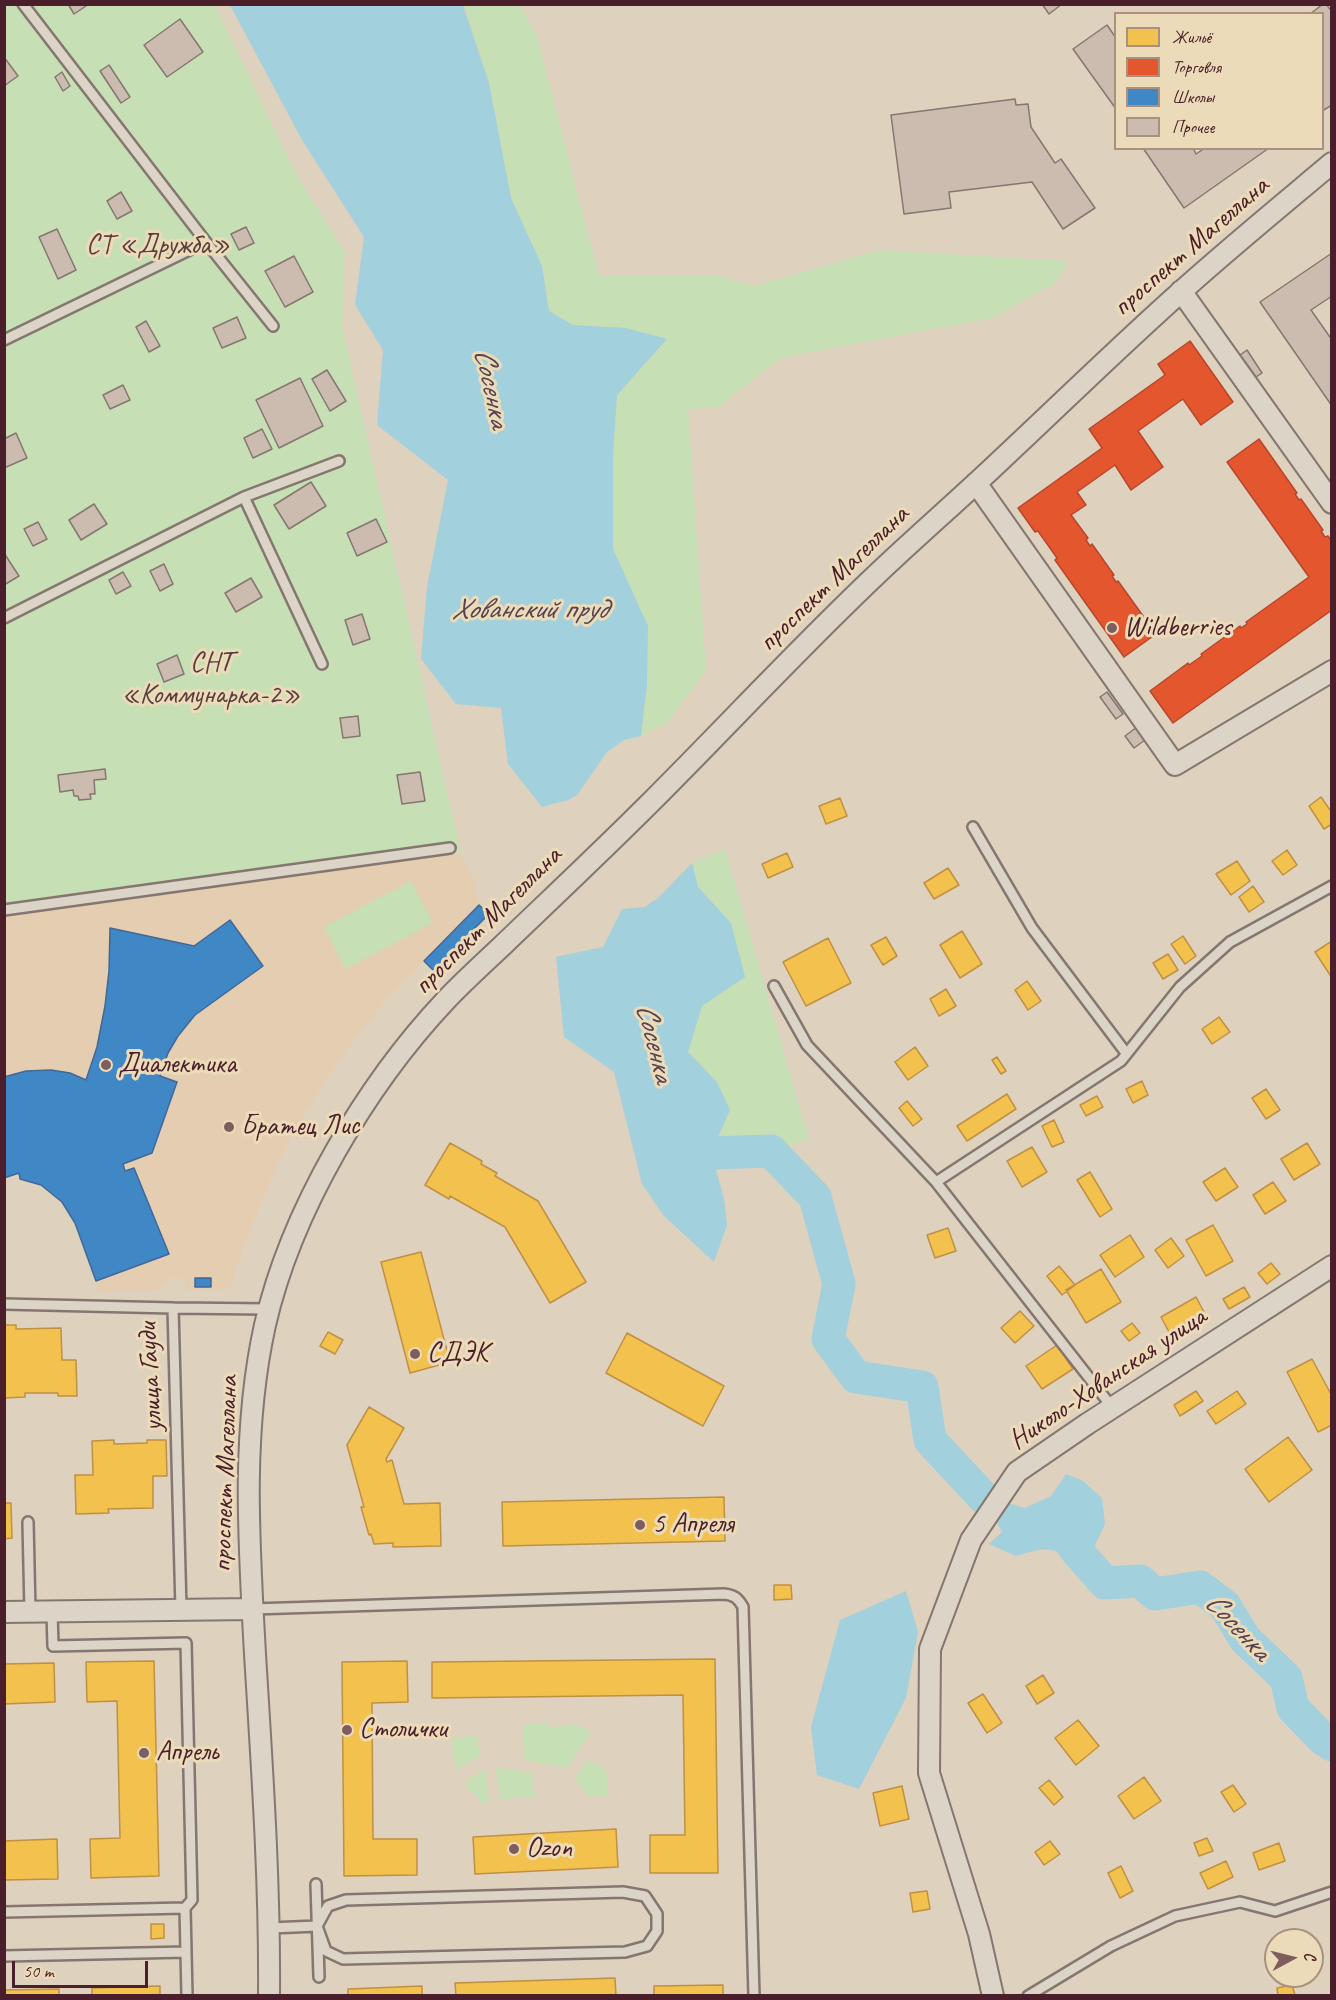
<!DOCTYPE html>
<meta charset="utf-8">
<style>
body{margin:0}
#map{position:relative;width:1336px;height:2000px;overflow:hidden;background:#ded1be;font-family:Caveat,sans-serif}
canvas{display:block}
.frame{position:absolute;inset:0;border:6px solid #4a1f2b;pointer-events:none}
.legend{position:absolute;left:1114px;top:12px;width:210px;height:138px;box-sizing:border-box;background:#ecdbb8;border:2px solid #ab9080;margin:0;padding:8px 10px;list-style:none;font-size:18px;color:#4a1f2b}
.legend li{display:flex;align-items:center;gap:12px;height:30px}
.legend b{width:30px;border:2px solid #ab9080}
.north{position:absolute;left:1264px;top:1928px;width:60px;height:60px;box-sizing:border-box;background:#ecdbb8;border:2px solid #ab9080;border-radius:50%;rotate:83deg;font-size:16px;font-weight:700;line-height:24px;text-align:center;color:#4a1f2b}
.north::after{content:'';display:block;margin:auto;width:21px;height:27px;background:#7e5d5e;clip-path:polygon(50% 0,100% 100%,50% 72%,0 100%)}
.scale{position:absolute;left:12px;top:1961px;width:136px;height:27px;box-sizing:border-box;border:3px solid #4a1f2b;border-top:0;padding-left:8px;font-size:18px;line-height:21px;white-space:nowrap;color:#4a1f2b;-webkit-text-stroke:4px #ecdbb8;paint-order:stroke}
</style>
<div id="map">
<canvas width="1336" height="2000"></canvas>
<div class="frame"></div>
<ul class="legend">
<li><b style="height:16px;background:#f2c14e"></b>Жильё</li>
<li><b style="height:16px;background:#e4572e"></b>Торговля</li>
<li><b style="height:16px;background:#3f88c5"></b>Школы</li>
<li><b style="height:16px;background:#ccbbaf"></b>Прочее</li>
</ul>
<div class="north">С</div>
<div class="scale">50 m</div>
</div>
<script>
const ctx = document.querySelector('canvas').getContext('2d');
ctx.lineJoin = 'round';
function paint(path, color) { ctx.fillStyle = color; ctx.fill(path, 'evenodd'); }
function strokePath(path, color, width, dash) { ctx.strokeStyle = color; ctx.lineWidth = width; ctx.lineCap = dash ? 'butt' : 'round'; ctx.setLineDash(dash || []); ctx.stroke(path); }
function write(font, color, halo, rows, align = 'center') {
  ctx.font = font + ' Caveat,sans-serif'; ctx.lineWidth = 6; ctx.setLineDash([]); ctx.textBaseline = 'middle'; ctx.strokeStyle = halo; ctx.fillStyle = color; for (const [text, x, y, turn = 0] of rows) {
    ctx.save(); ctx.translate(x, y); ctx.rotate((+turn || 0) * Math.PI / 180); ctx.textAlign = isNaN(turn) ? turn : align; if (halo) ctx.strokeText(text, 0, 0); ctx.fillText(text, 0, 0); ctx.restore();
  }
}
paint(new Path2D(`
 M461,853l15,34 3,18 -94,96 -37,47 -22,32 -37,61 -18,37 -30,76 -11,35 -45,1v-10l-14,-4 -11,14 -61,1 -24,-68 -13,-21 -21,-17 -21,-6 -2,-6 -13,5v-262z`), '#e5cdb2');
paint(new Path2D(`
 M4,5h211l81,169 49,78 -3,74 119,527 -456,63z
 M464,5h55l18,31 62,240 119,-1 36,11 126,-36 185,11 1,5 -12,18 -62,34 -212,40 -61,49 -31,2 18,261 -38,52 -27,14 6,-51 1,-58 -35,-78v-95l4,-59 49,-55 -40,-12 -53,-3 -24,-14 -7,-45 -31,-68 -22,-115z
 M725,849l84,290 -38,12 -60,2 19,-43 -42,-57 14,-47 43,-30 -28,-69 -19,-20 -6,-24z
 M411,881l22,42 -88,46 -21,-42z
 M547,1722l1,7 2,-2 23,-3 18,7 -24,37 -42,-8 -2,-35z
 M476,1735l4,21 -24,13 -5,-30z
 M587,1760l19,9 2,26 -19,2 -14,-17z
 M499,1768l33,5 3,24 -35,2 -4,-30z
 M485,1770l4,32 -9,1c-1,-8 -4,-11 -12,-12l-2,-10z`), '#c7dfb4');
paint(new Path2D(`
 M230,5h233l26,78 22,115 31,68 7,45 24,14 53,3 41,11 -50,56 -4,59v95l35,77 -1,59 -6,51 -17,4 -17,12 -30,43 -9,5 -26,7 -34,-43 -7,-56 -45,-4 -35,-45 6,-72 21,-107 -71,-55 6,-75 -28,-45 9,-68 -62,-97z
 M692,863l6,24 33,36 14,54 -43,29 -14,46 29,30 13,28 -19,43 13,45 3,27 -13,37 -50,-46 -22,-32 -28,-112 -50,-35 -8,-80 47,-10 19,-38 23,-2 13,-9z
 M1066,1474l17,7 19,17 3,26 -13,28 -11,15c-27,-22 -34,-20 -65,-11l-27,-12 13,-12 -9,-17 11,-13 21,6 26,-12z
 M906,1591l12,41 -12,66 -47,91 -42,-14 -6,-48 29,-107z`), '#a2d0dc');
const homes = new Path2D(`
 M1321,797l11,16v11l-8,5 -15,-23z
 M840,798l7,18 -21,8 -7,-18z
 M1287,850l10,15 -14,10 -11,-14z
 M787,853l6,14 -25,11 -6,-14z
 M1237,861l13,20 -19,14 -15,-21z
 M948,868l11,17 -25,14 -10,-16z
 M1253,886l11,16 -15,10 -10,-15z
 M962,931l20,33 -22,14 -20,-33z
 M1183,936l13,20 -11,8 -14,-20z
 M886,937l11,19 -14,9 -12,-20z
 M828,938l23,45 -45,23 -23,-44z
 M1332,941v37l-17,-26z
 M1168,954l10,16 -15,9 -10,-16z
 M1027,981l14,20 -13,9 -13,-20z
 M946,989l10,17 -17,10 -9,-17z
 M1219,1017l11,15 -18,12 -10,-15z
 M915,1047l13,19 -20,14 -13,-18z
 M997,1057l9,14 -5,3 -9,-14z
 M1142,1081l6,14 -15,8 -7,-14z
 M1266,1089l14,21 -14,9 -14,-21z
 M1007,1094l9,15 -49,32 -10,-15z
 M1097,1096l6,11 -17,9 -6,-11z
 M907,1101l15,18 -9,7 -14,-18z
 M1054,1120l10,22 -12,5 -10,-21z
 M450,1143l32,18 -1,3 16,9 -2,3 43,25 48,81 -36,21 -45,-76 -55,-31 -1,3 -24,-14z
 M1307,1143l13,21 -26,16 -13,-21z
 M1032,1147l15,25 -25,15 -15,-26z
 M1225,1168l13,19 -22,14 -13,-19z
 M1090,1172l22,37 -12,8 -23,-37z
 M1273,1182l13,19 -21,13 -12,-19z
 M1213,1225l20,36 -27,15 -20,-36z
 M948,1228l8,23 -21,7 -8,-23z
 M1130,1235l14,22 -29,20 -15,-22z
 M1171,1238l13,18 -16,12 -13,-18z
 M421,1252l29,110 -40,11 -29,-111z
 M1271,1263l9,11 -13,10 -9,-11z
 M1059,1266l16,19 -13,10 -15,-19z
 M1101,1269l20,33 -35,21 -20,-33z
 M1244,1287l6,10 -21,12 -6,-10z
 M1196,1297l8,15 -35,20 -8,-15z
 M1020,1311l14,15 -19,17 -14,-15z
 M1132,1323l8,10 -11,8 -8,-10z
 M4,1325h12v4l45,-1 1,32h14l1,36h-19v-3h-33v4l-21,1z
 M328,1332l15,8 -8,14 -15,-8z
 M627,1333l97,53 -21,40 -97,-53z
 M1057,1345l16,24 -31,20 -16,-23z
 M1312,1359l20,37v29l-14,7 -31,-60z
 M1196,1391l7,10 -23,15 -6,-11z
 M1237,1391l9,13 -30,20 -9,-13z
 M369,1407l35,21 -18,31 1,3 5,-2 12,44 36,-1 1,43 -48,1v-4l-19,1 -3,-10 -2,1 -8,-28h3l-17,-62z
 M1288,1437l24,33 -43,32 -24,-33z
 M114,1440v4l33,-1v-3h19l1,36h-14v32l-45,1 1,4 -33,1 -1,-39h18l-1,-34z
 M724,1497l1,44 -222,5 -1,-44z
 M4,1503h7l1,35 -8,1z
 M774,1585h17l1,14 -18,1z
 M715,1659l3,214h-68v-38h35l-2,-140 -251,3v-36z
 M154,1661l5,215 -68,2 -1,-39 30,-1 -3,-137 -30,1 -1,-40z
 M407,1661l1,41 -36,1 1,136h44v36l-73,1 -2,-214z
 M54,1663l1,39 -51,2v-40z
 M1043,1675l11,18 -17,11 -11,-18z
 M983,1694l19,29 -15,10 -19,-30z
 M1078,1720l21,26 -23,19 -21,-27z
 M1144,1777l17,24 -27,18 -16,-23z
 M1049,1780l14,17 -9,8 -15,-17z
 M1233,1785l13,19 -12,8 -13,-20z
 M902,1786l7,33 -29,7 -7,-33z
 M616,1829l2,38 -143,7 -2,-37z
 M1207,1838l6,13 -14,5 -5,-13z
 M57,1839l1,40 -54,1v-39z
 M1050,1841l10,13 -16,11 -9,-13z
 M1279,1843l6,18 -26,9 -6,-17z
 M1226,1861l7,16 -25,12 -8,-16z
 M1121,1866l12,25 -13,7 -12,-25z
 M927,1891l3,18 -17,3 -3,-19z
 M151,1924h13v14l-13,1z
 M615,1978l1,18h-160l-1,-13z
 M723,1985v11h-69v-10z
 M1292,1985l3,10 -17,1 -1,-8z
 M160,1986v10h-68v-8z
 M422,1986v10h-74v-7z
 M59,1989v7h-55v-6z`);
paint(homes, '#f2c14e');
strokePath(homes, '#c09044', 1.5);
const shops = new Path2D(`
 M1190,341l43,61 -32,23 -18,-26 -45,32 25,36 -32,23 -16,-25 -38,27 9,13 -15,10 17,23 -2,2 4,6 2,-2 22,31 -2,1 4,6 2,-1 38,53 -32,23 -69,-97 2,-2 -19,-27 -3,1 -17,-24 84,-60 -13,-19 76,-54 -7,-11z
 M1259,439l38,54 -2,1 4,6 2,-1 22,31 -2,1 4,6 3,-1 4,6v68l-159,113 -23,-32 38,-28 1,2 13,-9 -1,-2 39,-28 1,2 6,-4 -1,-2 63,-45 -82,-115z`);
paint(shops, '#e4572e');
strokePath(shops, '#b6462d', 1.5);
const schools = new Path2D(`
 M479,905l10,9 -56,56 -9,-9z
 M230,920l33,46 -68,49 -17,21 -10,17 -8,23 17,6 -25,71 -29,11 2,7 9,-3 35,86 -73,27 -21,-58 -13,-21 -21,-17 -21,-6 -1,-6 -15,5v-101l22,-6 25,-1 19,3 16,7 11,-33 8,-41 4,-35 1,-43 84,18z
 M195,1278h16v9h-16z`);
paint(schools, '#3f88c5');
strokePath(schools, '#426897', 1.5);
strokePath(new Path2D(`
 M684,1118l27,35 60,-2 44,46 24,87 -11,55 28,38 66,10 8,53 53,57
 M1058,1527h2l15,22 30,34 35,-2 15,13 45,-7 25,19 20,33 41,39 7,30 29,30 10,7`), '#a2d0dc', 33);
const building = new Path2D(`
 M68,4h21l-15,10z
 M1042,4h20l-13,10z
 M1323,4h3l6,8v93l-10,6v-97h-12z
 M180,19l23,33 -36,25 -23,-32z
 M1107,25l9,13v71l-43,-60z
 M4,57l14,19 -14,10z
 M109,65l21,32 -9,6 -21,-32z
 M62,72l8,14 -7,5 -8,-14z
 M1015,99l1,6 12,-1 3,23 24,36 6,-4 34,49 -32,21 -31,-47 -83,10 2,16 -47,6 -13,-99z
 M1143,148h50l3,6 9,-6h64l-85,60z
 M121,192l11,19 -15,8 -10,-18z
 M246,227l8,16 -15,7 -8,-16z
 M57,229l19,41 -18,9 -19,-42z
 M1332,253v43l-21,14 21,30v66l-72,-104z
 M294,256l19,36 -28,15 -20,-36z
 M237,317l9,21 -24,10 -9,-20z
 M146,321l14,25 -11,6 -13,-25z
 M1247,350l15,23 -6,4 -16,-22z
 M327,370l19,31 -16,10 -18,-32z
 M300,378l23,48 -44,22 -23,-48z
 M123,385l7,15 -20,9 -7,-14z
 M262,429l10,20 -19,9 -9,-20z
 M16,433l11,25 -23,10v-29z
 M311,482l15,24 -37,23 -15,-24z
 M94,504l13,20 -26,16 -12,-20z
 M376,519l11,23 -30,14 -10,-23z
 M38,522l9,17 -14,7 -9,-17z
 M4,553l15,23 -15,9z
 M164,564l9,20 -13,7 -10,-20z
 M123,572l8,14 -15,8 -7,-14z
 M251,578l11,19 -26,15 -11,-19z
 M362,614l8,25 -17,6 -8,-25z
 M177,655l7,19 -20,8 -7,-18z
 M1107,692l16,22 -7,5 -16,-22z
 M358,716l2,20 -17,2 -3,-20z
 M1137,727l8,13 -11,8 -9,-12z
 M105,769l1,10 -12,1 1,14h-5l1,5 -12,1 -1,-4h-4l-1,-6 -13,2 -2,-17z
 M420,772l5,29 -23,3 -5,-29z`);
paint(building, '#ccbbaf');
strokePath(building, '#857770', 1.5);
const service = new Path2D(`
 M23,4l183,238 67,84
 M4,340l202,-98
 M244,497l78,167
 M4,618l240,-121 95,-36
 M973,827l59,101 94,125
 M4,910l446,-62
 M774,986l33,59 129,137
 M4,1304l169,4 8,301
 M173,1308l96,1
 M1112,1407l-176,-225 185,-121 59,-74 50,-45 102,-56
 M28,1522l2,90
 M253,1609l471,-15c10,1 14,4 19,13l11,389
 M52,1612l1,34 133,-3 6,257 -7,8 2,88
 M316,1884l3,93
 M4,1912l181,-4
 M270,1928l47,-2 9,25 17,8 282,-7 22,-6 10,-15v-17l-12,-18 -22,-4 -277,8 -18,6 -11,20
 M4,1956l182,-4
 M1028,1996l83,-50 64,-30 65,-14 35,9 57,-19`);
const minor = new Path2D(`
 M1181,291l151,212
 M976,483l199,282 157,-94
 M4,1612l248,-3
 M269,1996c1,-115 -7,-228 -14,-342 -6,-109 -14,-221 10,-329 26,-114 101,-240 181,-325 18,-19 38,-37 57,-55 50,-48 100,-95 148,-143 75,-75 147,-153 224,-226 42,-40 85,-77 126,-116 61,-57 121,-116 183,-171 48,-43 98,-84 148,-126
 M993,1996l-14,-62 -50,-161 1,-124 41,-109 46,-68 70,-48 245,-158`);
strokePath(service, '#857770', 14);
strokePath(minor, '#857770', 24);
strokePath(service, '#dbd4c7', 9);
strokePath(minor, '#dbd4c7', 20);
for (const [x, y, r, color] of [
 [1112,628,6,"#7e5d5e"],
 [106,1065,6,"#7e5d5e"],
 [229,1127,6,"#7e5d5e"],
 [415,1354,6,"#7e5d5e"],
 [640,1525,6,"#7e5d5e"],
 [347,1730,6,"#7e5d5e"],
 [144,1753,6,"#7e5d5e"],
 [514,1849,6,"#7e5d5e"]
]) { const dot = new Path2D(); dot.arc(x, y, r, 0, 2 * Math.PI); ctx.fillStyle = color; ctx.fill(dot); strokePath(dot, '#ecdbb8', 2); }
write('28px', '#5a3d3e', '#ecdbb8', [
 ["СТ «Дружба»",158,246],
 ["СНТ",211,664],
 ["«Коммунарка-2»",211,696]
]);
write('28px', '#4a1f2b', '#ecdbb8', [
 ["проспект Магеллана",1191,247,-41],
 ["проспект Магеллана",834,579,-44],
 ["проспект Магеллана",488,921,-45],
 ["улица Гауди",151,1377,-93],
 ["Николо-Хованская улица",1108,1379,-34],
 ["проспект Магеллана",226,1474,-88]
]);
write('28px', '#4a1f2b', '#ecdbb8', [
 ["Wildberries",1124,628],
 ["Диалектика",118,1065],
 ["Братец Лис",241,1127],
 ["СДЭК",427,1354],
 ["5 Апреля",652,1525],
 ["Столички",359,1730],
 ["Апрель",156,1753],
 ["Ozon",526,1849]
], 'left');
write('italic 30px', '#564251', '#ecdbb8', [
 ["Сосенка",491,388,78],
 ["Хованский пруд",529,610],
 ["Сосенка",654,1043,76],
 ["Сосенка",1237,1627,47]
]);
</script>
